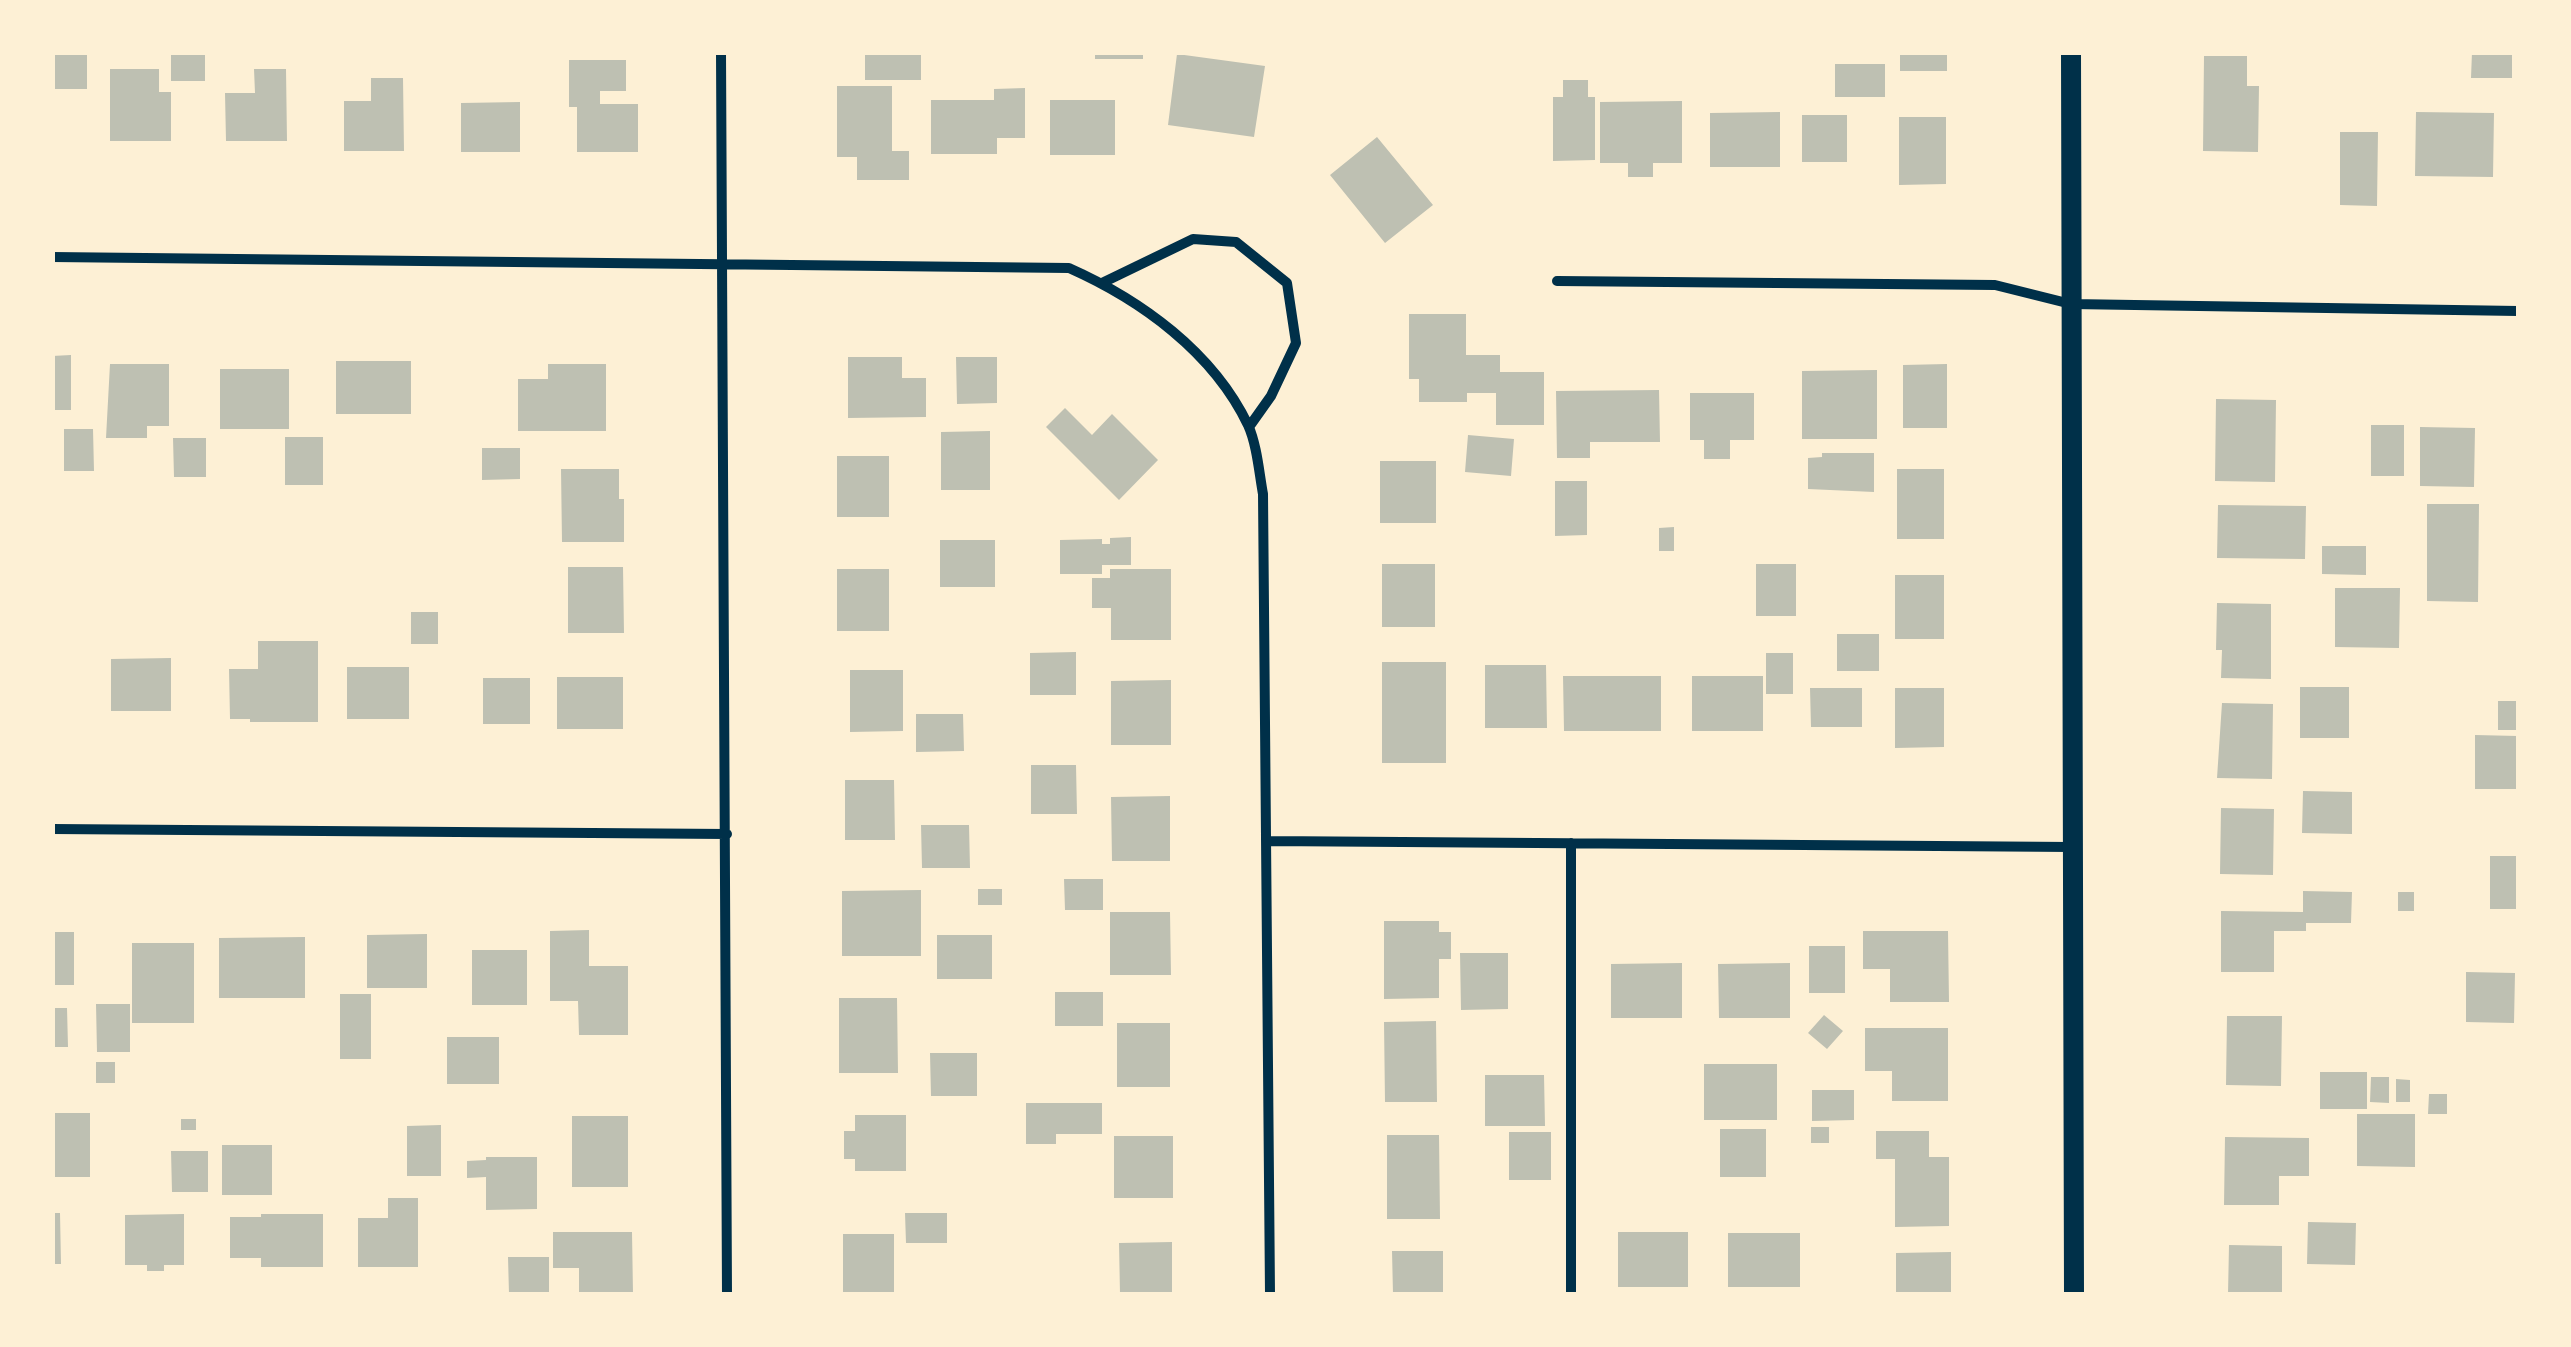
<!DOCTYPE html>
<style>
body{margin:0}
#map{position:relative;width:2571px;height:1347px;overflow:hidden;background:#fdf0d5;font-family:"Fira Sans Condensed",sans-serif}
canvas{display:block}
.frame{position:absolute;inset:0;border:55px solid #fdf0d5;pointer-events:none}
</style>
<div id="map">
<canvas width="2571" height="1347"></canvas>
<div class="frame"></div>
</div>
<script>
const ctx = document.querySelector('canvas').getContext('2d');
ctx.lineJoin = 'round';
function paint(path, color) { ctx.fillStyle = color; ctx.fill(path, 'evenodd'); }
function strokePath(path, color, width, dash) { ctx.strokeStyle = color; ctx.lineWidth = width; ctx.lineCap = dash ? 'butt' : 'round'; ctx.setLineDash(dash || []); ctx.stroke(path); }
paint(new Path2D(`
 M53,52h34v37h-34z
 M171,52h34v29h-34z
 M865,52h56v28h-56z
 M1095,52h48v7h-48z
 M1900,52h47v19h-47z
 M2472,52h40v26h-41z
 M1177,54l88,12 -11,71 -86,-12z
 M2204,56h43v30h12l-1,66 -55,-1z
 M569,60h57v31h-26v13h38v48h-61v-45h-8z
 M1835,64h50v33h-50z
 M110,69h49v23h12v49h-61z
 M254,69h32l1,72h-61l-1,-48h30z
 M371,78h32l1,73h-60v-50h27z
 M1563,80h25v17h7v63l-42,1v-64h10z
 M837,86h55v65h17v29h-52v-23h-20z
 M1025,88v50h-28v16h-66v-54h63v-11z
 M1050,100h65v55h-65z
 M1682,101v62h-29v14h-25v-14h-28v-61z
 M520,102v50h-59v-49z
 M1780,112v55h-70v-54z
 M2416,112l78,1 -1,64 -78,-1z
 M1802,115h45v47h-45z
 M1899,117h47v67l-47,1z
 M2340,132h38l-1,74 -37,-1z
 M1377,137l56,68 -48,38 -55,-68z
 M1409,314h57v41h34v17h44v53h-48v-32h-29v9h-48v-23h-10z
 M71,355v55h-19v-54z
 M848,357h54v21h24v39l-78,1z
 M956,357h41v46l-40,1z
 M336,361h75v53h-75z
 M110,364h59v62h-22v12h-41z
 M548,364h58v67h-88v-52h30z
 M1947,364v64h-44v-63z
 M220,369h69v60h-69z
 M1877,370v69h-75v-68z
 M1659,390l1,52h-70v16h-33l-1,-67z
 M1690,393h64v47h-24v19h-26v-19h-14z
 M2216,399l60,1 -1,82 -60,-1z
 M1065,408l27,27 20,-21 46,46 -39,40 -73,-73z
 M2371,425h33v51h-33z
 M2420,427l55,1 -1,59 -54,-1z
 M64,429h29l1,42h-30z
 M990,431v59h-49v-58z
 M1468,435l46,4 -3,37 -46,-4z
 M285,437h38v48h-38z
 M173,438h33v39h-32z
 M482,448h38v31l-38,1z
 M1822,453h52v39l-66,-3v-31l14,-1z
 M837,456h52v61h-52z
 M1380,461h56v62h-56z
 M561,469h58v30h5v43h-62z
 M1897,469h47v70h-47z
 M1555,481h32v54l-32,1z
 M2427,504h52l-1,98 -51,-1z
 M2218,505l88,1 -1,53 -88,-1z
 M1674,527v24h-15v-23z
 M1131,537v28h-29v9h-42v-34l42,-1v5h8v-6z
 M940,540h55v47h-55z
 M2322,546h44v29l-44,-1z
 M1382,564h53v63h-53z
 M1756,564h40v52h-40z
 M568,567h55l1,66h-56z
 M837,569h52v62h-52z
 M1110,569h61v71h-60v-32h-19v-30h18z
 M1895,575h49v64h-49z
 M2335,588h65l-1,60 -64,-1z
 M2217,603l54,1v75l-50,-1 1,-28h-6z
 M411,612h27v32h-27z
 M1837,634h42v37h-42z
 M258,641h60v81h-68v-3h-20l-1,-50h29z
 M1076,652v43h-46v-42z
 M1766,653h27v41h-27z
 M171,658v53h-60v-52z
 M1382,662h64v101h-64z
 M1485,665h61l1,63h-62z
 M347,667h62v52h-62z
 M850,670h53v61l-53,1z
 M1563,676h98v55h-97z
 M1692,676h71v55h-71z
 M557,677h66v52h-66z
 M483,678h47v46h-47z
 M1171,680v65h-60v-64z
 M2300,687h49v51h-49z
 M1810,688h52v39h-51z
 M1895,688h49v59l-49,1z
 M2498,701h20v29h-20z
 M2222,703l51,1 -1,75 -55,-1z
 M916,714h47l1,37 -48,1z
 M2475,735l43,1v53h-43z
 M1031,765h45l1,49h-46z
 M845,780h49l1,60h-50z
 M2303,791l49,1v42l-50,-1z
 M1170,796v65h-58l-1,-64z
 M2221,808l53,1 -1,66 -53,-1z
 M921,825h48l1,43h-48z
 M2490,856h28v53h-28z
 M1064,879h39v31h-38z
 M978,889h24v16h-24z
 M921,890v66h-79v-65z
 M2303,891l49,1 -1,31h-45v8h-32v41h-53v-61l82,1z
 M2398,892h16v19h-16z
 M1110,912h60l1,63h-61z
 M1384,921h55v11h12v27h-12v39l-55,1z
 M589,930v36h39v69h-49l-1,-34h-28v-70z
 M1863,931h85l1,71h-59v-33h-27z
 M52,932h22v53h-22z
 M427,934v54h-60v-53z
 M937,935h55v44h-55z
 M305,937v61h-86v-60z
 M132,943h62v80h-62z
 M1809,946h36v47h-36z
 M472,950h55v55h-55z
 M1460,953h48v56l-47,1z
 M1682,963v55h-71v-54z
 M1790,963v55h-71l-1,-54z
 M2466,972l49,1 -1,50 -48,-1z
 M1055,992h48v34h-48z
 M340,994h31v65h-31z
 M839,998h58l1,75h-59z
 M96,1004h34v48h-33z
 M52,1008h15l1,39h-16z
 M1824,1015l19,16 -16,18 -19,-16z
 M2227,1016h55l-1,70 -55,-1z
 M1436,1021l1,81h-52l-1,-80z
 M1117,1023h53v64h-53z
 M1865,1028h83v73h-56v-30h-27z
 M447,1037h52v47h-52z
 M930,1053h47v43h-46z
 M96,1062h19v21h-19z
 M1704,1064h73v56h-73z
 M2320,1072h47v37h-47z
 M1485,1075h59l1,51h-60z
 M2371,1077h18v26l-19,-1z
 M2396,1079l14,1v22h-14z
 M1812,1090h42v30l-42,1z
 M2429,1094h18v20h-19z
 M1026,1103h76v31h-46v10h-30z
 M52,1113h38v64h-38z
 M2357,1114h58v53l-58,-1z
 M855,1115h51v56h-51v-12h-11v-28h11z
 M572,1116h56v71h-56z
 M181,1119h15v11h-15z
 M441,1125v51h-34v-50z
 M1811,1127h18v16h-18z
 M1720,1129h46v48h-46z
 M1876,1131h53v26h20v69l-54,1v-68h-19z
 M1509,1132h42v48h-42z
 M1387,1135h52l1,84h-53z
 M1114,1136h59v62h-59z
 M2225,1137l84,1v38h-30v29h-55z
 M222,1145h50v50h-50z
 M171,1151h37v41h-36z
 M486,1157h51v52l-51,1v-33l-19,1v-17l19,-1z
 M388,1198h30v69h-60v-49h30z
 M52,1213h8l1,51h-9z
 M905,1213h42v30h-41z
 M184,1214v51h-20v6h-17v-6h-22v-50z
 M261,1214h62v53h-62v-9h-31v-41h31z
 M2308,1222l48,1 -1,42 -48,-1z
 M553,1232h79l1,62h-54v-26h-26z
 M1618,1232h70v55h-70z
 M1728,1233h72v54h-72z
 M843,1234h51v60h-51z
 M1172,1242v52h-52l-1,-51z
 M2229,1245l53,1v48h-54z
 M1392,1251h51v43h-50z
 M1951,1252v42h-55v-41z
 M508,1257h41v37h-40z`), '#bec0b2');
strokePath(new Path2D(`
 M721,52l6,1242
 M52,257l1017,11c72,32 144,84 179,157 9,20 11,47 15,69l7,800
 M1557,281l438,4 76,19 447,7
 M1102,283l91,-44 43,3 51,41 9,60 -25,53 -22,31
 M52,829l675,5
 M1268,841l803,6
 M1571,1294v-451`), '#003049', 10);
strokePath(new Path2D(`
 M2071,52l3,1242`), '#003049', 20);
</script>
